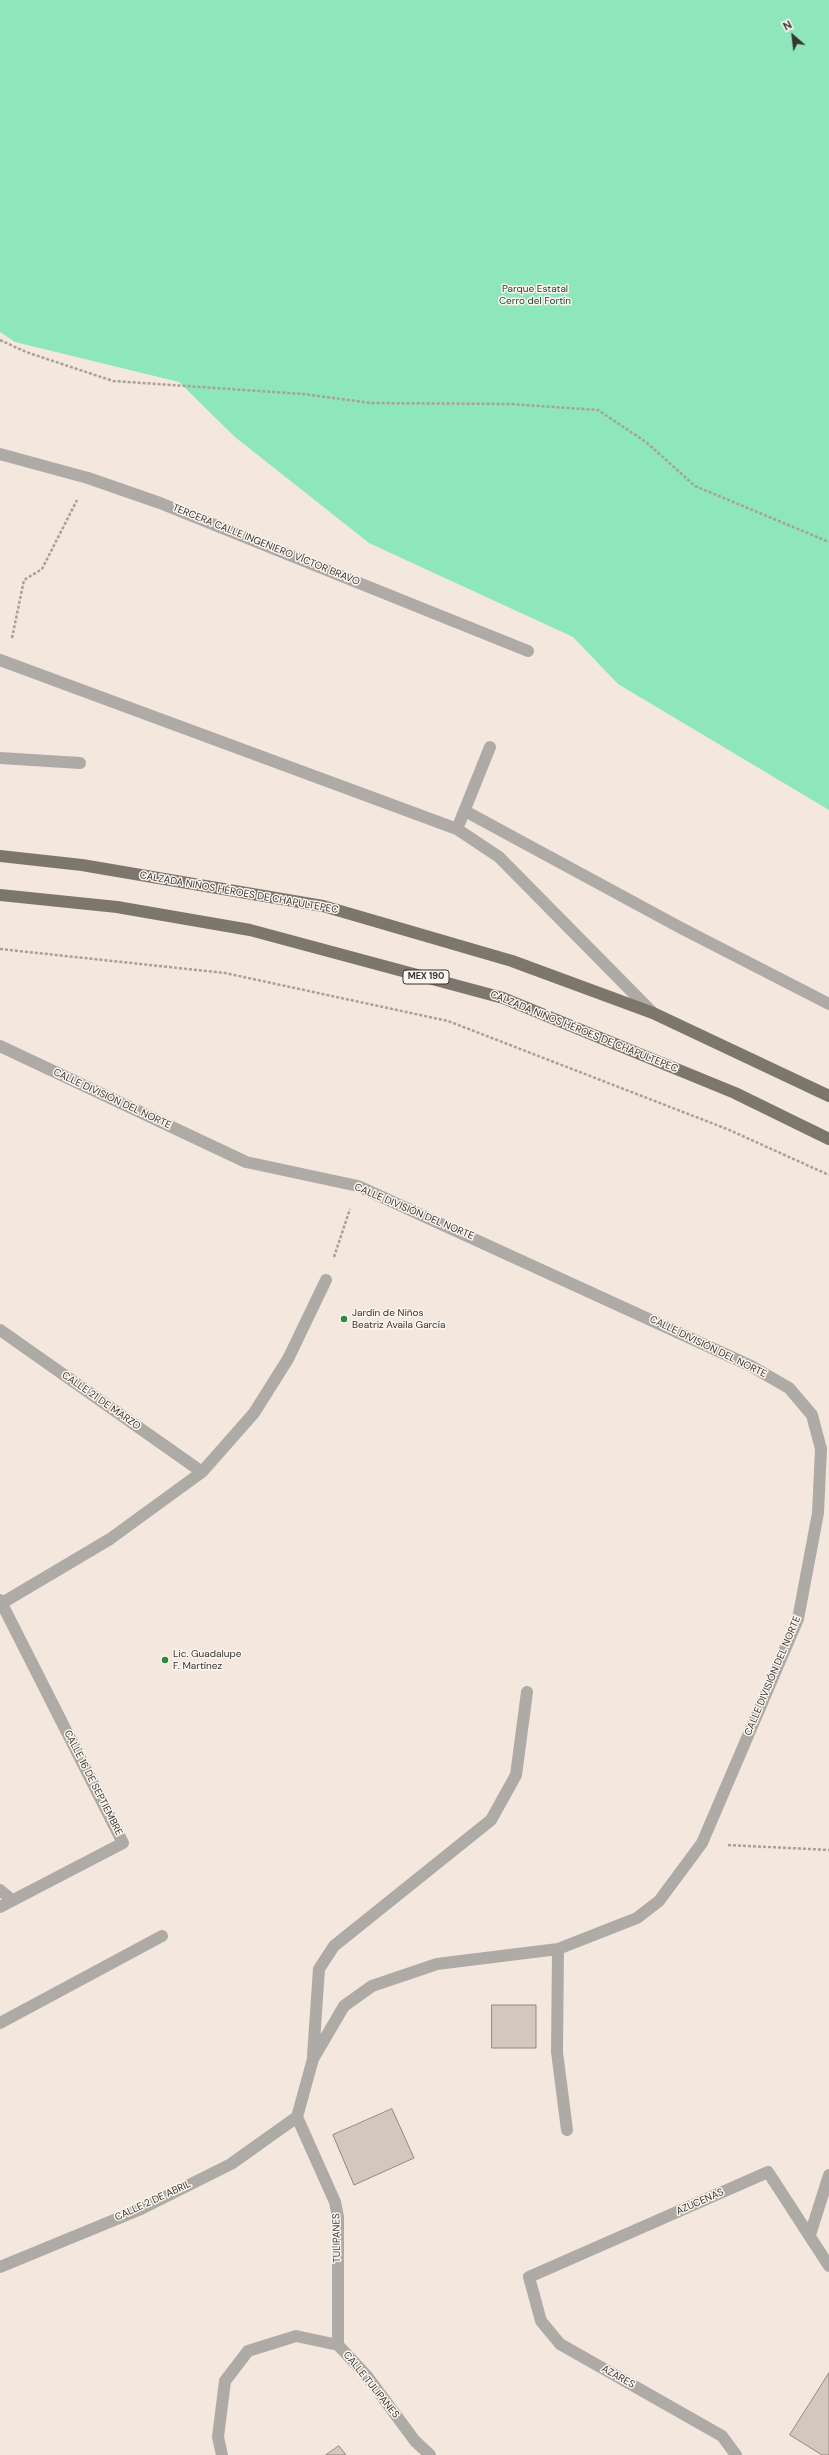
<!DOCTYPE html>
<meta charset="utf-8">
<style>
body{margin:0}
#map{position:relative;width:829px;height:2455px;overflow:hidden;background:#f4e7de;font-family:"DM Sans",sans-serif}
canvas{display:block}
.north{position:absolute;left:773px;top:16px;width:40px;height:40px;-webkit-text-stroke:3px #fdf6f0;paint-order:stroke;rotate:332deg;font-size:11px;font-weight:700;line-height:16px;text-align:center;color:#393430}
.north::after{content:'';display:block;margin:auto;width:14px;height:18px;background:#393430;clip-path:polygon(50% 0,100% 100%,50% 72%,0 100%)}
</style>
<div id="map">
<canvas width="829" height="2455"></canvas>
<div class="north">N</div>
</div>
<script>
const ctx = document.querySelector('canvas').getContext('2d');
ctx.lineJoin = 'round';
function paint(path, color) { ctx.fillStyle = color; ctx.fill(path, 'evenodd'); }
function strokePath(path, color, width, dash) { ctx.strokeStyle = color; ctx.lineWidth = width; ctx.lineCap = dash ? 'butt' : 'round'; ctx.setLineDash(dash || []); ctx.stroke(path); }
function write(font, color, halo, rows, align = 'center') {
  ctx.font = font + ' "DM Sans",sans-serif'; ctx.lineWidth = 3; ctx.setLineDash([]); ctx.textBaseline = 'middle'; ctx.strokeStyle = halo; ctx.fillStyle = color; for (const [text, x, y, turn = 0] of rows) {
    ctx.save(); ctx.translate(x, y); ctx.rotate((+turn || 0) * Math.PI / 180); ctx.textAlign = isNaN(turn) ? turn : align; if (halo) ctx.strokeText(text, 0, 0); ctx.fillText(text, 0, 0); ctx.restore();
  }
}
paint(new Path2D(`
 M0,0h829v810l-211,-126 -45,-47 -204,-94 -134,-106 -56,-55 -164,-40 -15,-10z`), '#8de7ba');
const building = new Path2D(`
 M492,2005h44v43h-44z
 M392,2109l22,49 -60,27 -21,-50z
 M829,2373v82h-7l-32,-20z
 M339,2446l7,9h-20z`);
paint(building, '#d4c8be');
strokePath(building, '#92877e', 1);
strokePath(new Path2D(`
 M0,340l26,12 87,29 190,13 68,9 139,1 88,6 48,32 49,44 134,56
 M12,638l12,-58 18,-11 35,-69
 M0,949l225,24 223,48 279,108 102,46
 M334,1257l16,-48
 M728,1845l101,5`), '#a9a099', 2.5, [3, 2]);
strokePath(new Path2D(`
 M0,454l88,24 72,25 368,148
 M0,660l457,169 42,28 154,156
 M0,758l80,5
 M465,811l216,117 148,76
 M457,829l33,-82
 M0,1046l246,116 112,24 393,180 38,22 23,27 9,34 -3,64 -20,106 -96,224 -43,58 -22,17 -79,31 -121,15 -65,22 -28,20 -31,53 -16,58
 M0,1330l202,142
 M0,1600l123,243 -123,64
 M2,1603l108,-64 92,-67 52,-59 34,-54 38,-79
 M0,1890l12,10
 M558,1949l-1,103 10,78
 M0,2023l162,-87
 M313,2056l6,-87 15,-23 157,-126 25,-45 11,-83
 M297,2117l38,85 3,15v128
 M810,2235l19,-60
 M0,2267l141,-58 90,-45 66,-47
 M222,2455l-4,-18 7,-56 23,-30 48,-15 42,9 29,31 48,65 15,14
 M736,2455l-14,-19 -162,-92 -19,-23 -12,-44 239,-105 61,94`), '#aeaba6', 12);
strokePath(new Path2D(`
 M0,856l82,9 241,41 189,55 141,52 176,83
 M0,895l117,12 133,23 253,68 232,95 94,46`), '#7d766d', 12);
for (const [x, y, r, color] of [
 [344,1319,4,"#2c893b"],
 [165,1660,4,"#2c893b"]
]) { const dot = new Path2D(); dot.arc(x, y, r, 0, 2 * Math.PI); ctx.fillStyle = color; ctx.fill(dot); strokePath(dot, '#fdf6f0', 1.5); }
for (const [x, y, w] of [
 [426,977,46]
]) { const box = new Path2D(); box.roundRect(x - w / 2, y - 7, w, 14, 3); ctx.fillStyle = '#fdf6f0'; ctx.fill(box); strokePath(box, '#393430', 1); }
write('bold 9px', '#393430', null, [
 ["MEX 190",426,977]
]);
write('10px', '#143f2c', '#fdf6f0', [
 ["Parque Estatal",535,289],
 ["Cerro del Fortín",535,301]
]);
write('10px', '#393430', '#fdf6f0', [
 ["TERCERA CALLE INGENIERO VÍCTOR BRAVO",266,545,22],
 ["CALZADA NIÑOS HÉROES DE CHAPULTEPEC",239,893,10],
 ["CALZADA NIÑOS HÉROES DE CHAPULTEPEC",584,1032,22],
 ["CALLE DIVISIÓN DEL NORTE",112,1099,25],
 ["CALLE DIVISIÓN DEL NORTE",414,1212,23],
 ["CALLE DIVISIÓN DEL NORTE",708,1347,26],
 ["CALLE 21 DE MARZO",101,1401,35],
 ["CALLE DIVISIÓN DEL NORTE",773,1676,-67],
 ["CALLE 16 DE SEPTIEMBRE",93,1783,63],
 ["CALLE 2 DE ABRIL",153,2201,-25],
 ["AZUCENAS",700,2202,-24],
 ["TULIPANES",337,2238,-91],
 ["AZARES",618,2377,29],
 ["CALLE TULIPANES",371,2385,51]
]);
write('10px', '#393430', '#fdf6f0', [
 ["Jardín de Niños",352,1313],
 ["Beatriz Availa García",352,1325],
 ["Lic. Guadalupe",173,1654],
 ["F. Martínez",173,1666]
], 'left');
</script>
